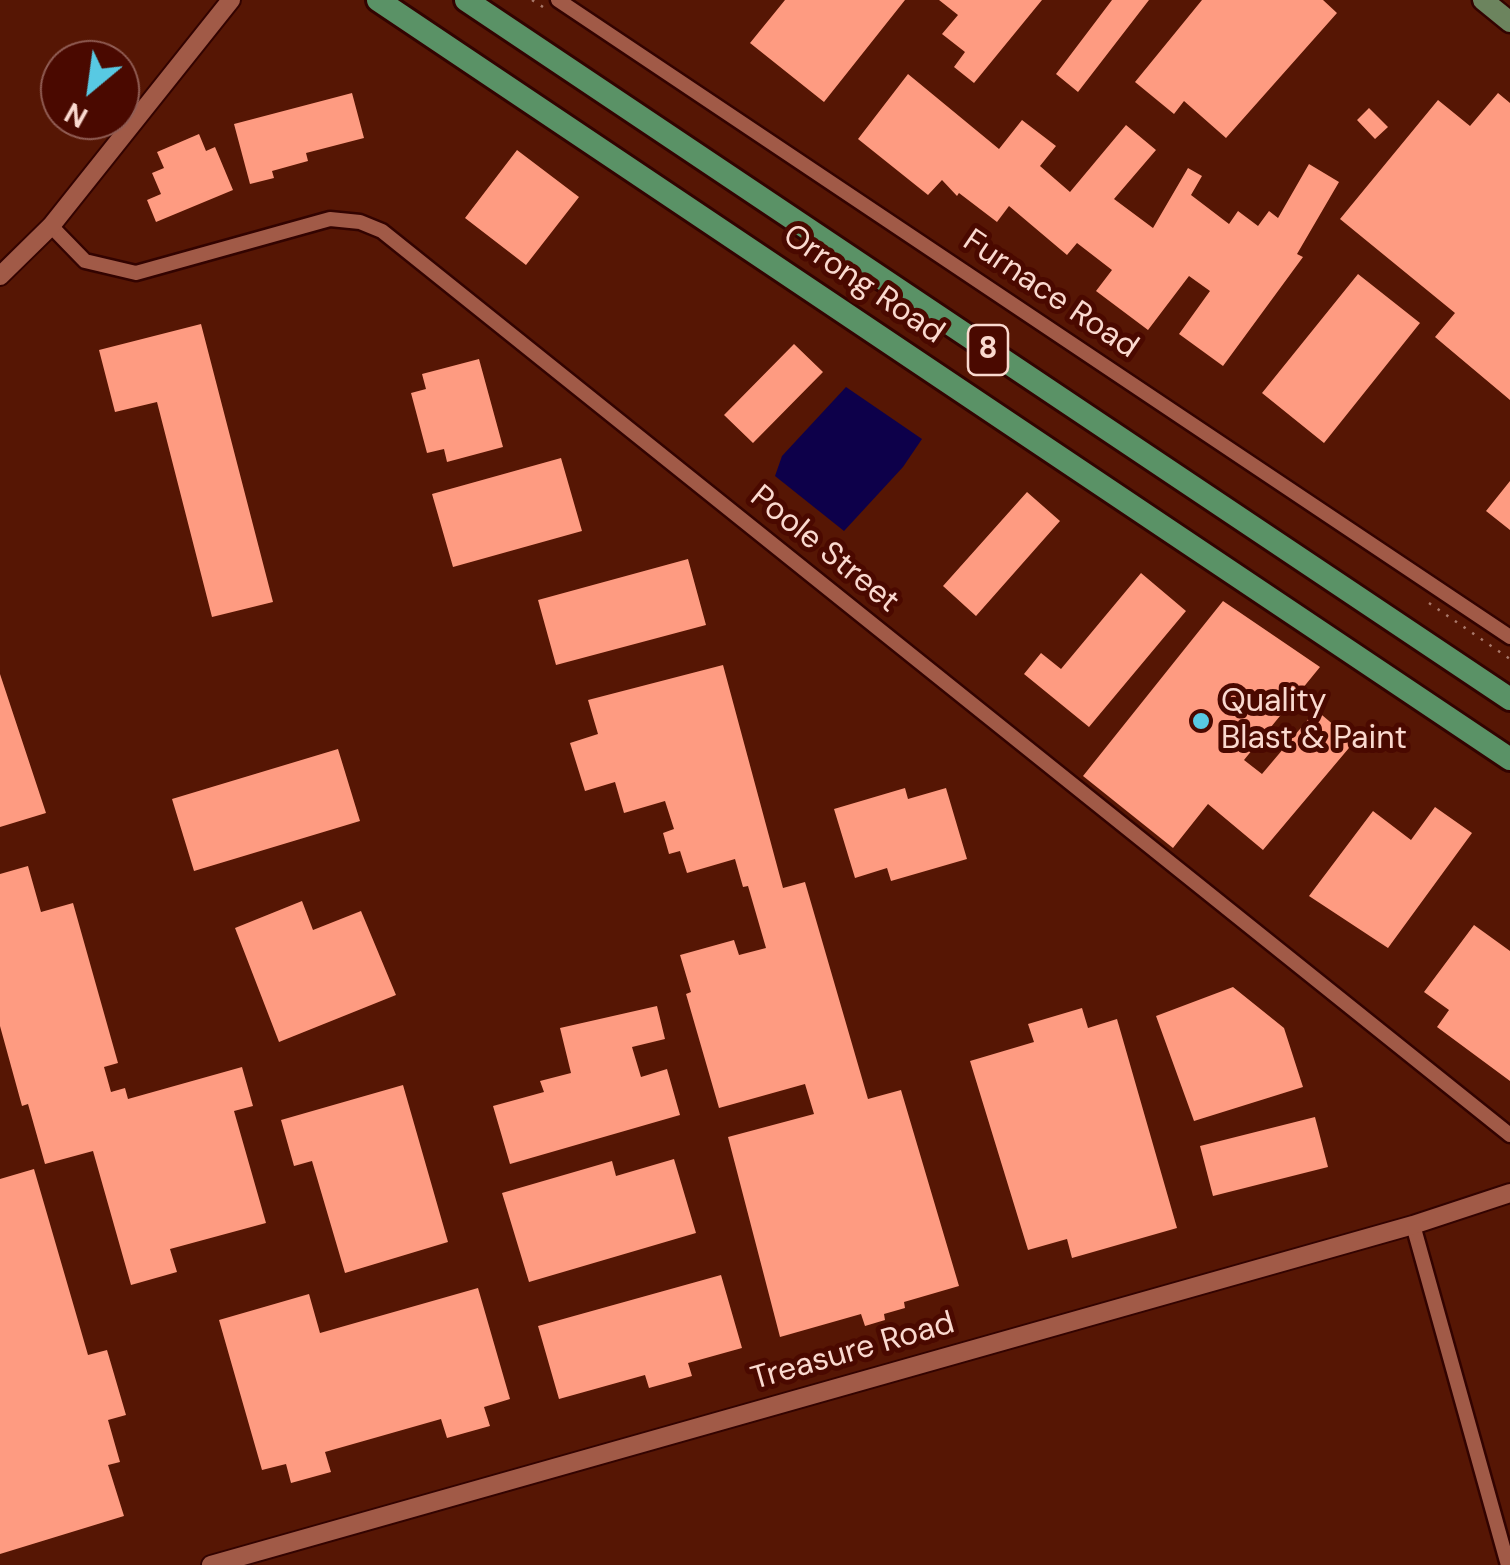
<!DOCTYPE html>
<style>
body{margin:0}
#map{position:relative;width:1510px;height:1565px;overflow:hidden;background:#561604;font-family:"DM Sans",sans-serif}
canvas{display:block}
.north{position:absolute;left:40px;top:40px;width:100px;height:100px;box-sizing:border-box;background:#4a0900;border:2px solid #905c53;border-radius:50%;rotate:209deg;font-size:28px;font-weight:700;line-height:40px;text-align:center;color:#fad9cf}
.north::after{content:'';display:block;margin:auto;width:35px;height:45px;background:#58c9e3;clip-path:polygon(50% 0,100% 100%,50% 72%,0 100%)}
</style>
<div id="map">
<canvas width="1510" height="1565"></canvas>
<div class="north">N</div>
</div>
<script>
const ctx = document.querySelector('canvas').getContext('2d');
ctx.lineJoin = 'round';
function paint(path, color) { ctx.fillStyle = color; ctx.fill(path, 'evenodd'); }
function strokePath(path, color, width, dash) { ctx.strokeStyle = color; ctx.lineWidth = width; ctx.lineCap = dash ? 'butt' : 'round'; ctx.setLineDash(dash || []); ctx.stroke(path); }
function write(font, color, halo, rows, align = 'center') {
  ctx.font = font + ' "DM Sans",sans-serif'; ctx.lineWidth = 10; ctx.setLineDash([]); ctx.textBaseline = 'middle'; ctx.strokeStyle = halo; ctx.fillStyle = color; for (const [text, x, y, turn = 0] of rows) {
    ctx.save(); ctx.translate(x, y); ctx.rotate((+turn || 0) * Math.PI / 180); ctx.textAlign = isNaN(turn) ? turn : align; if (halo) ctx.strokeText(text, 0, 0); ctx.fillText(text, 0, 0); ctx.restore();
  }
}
paint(new Path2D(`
 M846,387l76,52 -19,28 -59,64 -69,-55 7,-20z`), '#0d004a');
paint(new Path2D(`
 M785,0h120l-81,102 -74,-59z
 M939,0h103l-68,83 -20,-16 11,-15 -23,-18 16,-19z
 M1112,0h37l-71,92 -22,-18z
 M1202,0h121l14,13 -111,125 -42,-37 -10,13 -39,-32z
 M908,74l91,75 23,-29 34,26 -16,20 30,26 56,-67 30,25 -42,49 39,29 35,-60 14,8 -11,19 38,29 9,-13 20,15 11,-15 9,7 31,-54 30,18 -42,72 6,3 -80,109 -44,-32 31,-43 -21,-15 -41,54 -52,-39 16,-21 -35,-27 -10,12 -58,-49 -12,16 -38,-29 -2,3 -15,-16 -14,15 -70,-56z
 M352,93l12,45 -58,15 2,8 -36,10 2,7 -24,6 -16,-60z
 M1498,93l12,10v297l-75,-63 20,-24 -115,-94 98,-119 32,26z
 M1369,108l19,19 -13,12 -18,-19z
 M199,134l7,17 9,-4 18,43 -77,32 -9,-22 14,-6 -9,-21 12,-5 -7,-16z
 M517,150l62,47 -53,68 -61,-47z
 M1358,274l62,49 -96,120 -62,-50z
 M201,324l72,278 -61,15 -55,-215 -42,10 -16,-62z
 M794,344l29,28 -70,71 -29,-28z
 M479,359l24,88 -56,15 -3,-13 -17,4 -16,-60 15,-4 -4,-15z
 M561,458l21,73 -129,36 -21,-73z
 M1510,481v49l-24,-19z
 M1027,492l33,29 -84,95 -33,-30z
 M688,559l18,66 -150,40 -18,-65z
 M1141,573l45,38 -97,116 -65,-53 17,-21 20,16z
 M1223,601l97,66 -76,93 18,14 54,-64 38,32 -91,108 -55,-46 -35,44 -90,-72z
 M723,665l60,223 22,-6 63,217 33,-9 58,196 -55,16 1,6 -21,6 1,6 -20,6 -4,-12 -81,23 -52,-200 86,-23 -9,-30 -86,24 -33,-114 5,-2 -11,-37 54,-15 5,15 27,-7 -18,-62 -5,1 -8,-28 -48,14 -7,-22 -11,3 -6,-21 11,-4 -9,-28 -41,12 -9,-31 -30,9 -15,-48 28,-9 -10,-34z
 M0,674l46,139 -46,14z
 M338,749l22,72 -166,50 -22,-72z
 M905,788l3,11 38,-11 21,71 -76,22 -4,-13 -32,10 -21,-69z
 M1435,807l37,26 -84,115 -79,-52 64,-85 38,29z
 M28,866l13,46 32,-9 45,160 -14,4 7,25 14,-4 3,11 114,-32 11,39 -19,5 32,112 -96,26 7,23 -46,13 -38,-134 -48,13 -17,-60 -6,2 -22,-80v-152z
 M302,901l11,29 48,-19 35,84 -117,47 -44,-114z
 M1474,925l36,26v130l-73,-54 12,-17 -25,-18z
 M1233,987l51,41 19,59 -109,34 -38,-105z
 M657,1006l8,33 -33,8 9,30 26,-8 13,46 -170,49 -17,-58 51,-14 -4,-11 31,-8 -11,-45z
 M1082,1008l6,20 29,-9 60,209 -105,30 -5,-19 -39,11 -58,-189 64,-19 -6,-18z
 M403,1085l45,157 -103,31 -33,-112 -18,5 -13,-46z
 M1315,1117l13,50 -115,29 -13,-50z
 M674,1159l22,74 -167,49 -27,-89 110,-32 4,15z
 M34,1169l54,186 19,-5 19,65 -18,5 12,42 -12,3 16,51 -124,38v-375z
 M721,1275l21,73 -54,15 4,13 -43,12 -4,-13 -86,24 -21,-73z
 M478,1288l32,111 -26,8 6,19 -43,12 -6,-19 -116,33 6,20 -40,11 -5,-19 -24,6 -43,-150 90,-26 11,39z`), '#fe9b81');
const minor = new Path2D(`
 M558,0l952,637
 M51,226l34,35 51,12 194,-54 30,3 22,9 1128,904
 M1413,1225l95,340`);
const tertiary = new Path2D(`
 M0,276l51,-50 180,-226
 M211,1565l1202,-340 97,-32`);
const primary = new Path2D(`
 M1483,0l27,22`);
const trunk = new Path2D(`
 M378,0l1132,759
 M466,0l1044,699`);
strokePath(minor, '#320300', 19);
strokePath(tertiary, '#320300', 22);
strokePath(primary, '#320300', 25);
strokePath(trunk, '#320300', 28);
strokePath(new Path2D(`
 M532,0l11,7
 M1429,603l81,56`), '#a9796b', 2.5, [2.5, 8]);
strokePath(minor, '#a15a47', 14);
strokePath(tertiary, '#a15a47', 18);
strokePath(primary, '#6c845e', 20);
strokePath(trunk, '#5a9266', 22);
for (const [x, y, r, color] of [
 [1201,721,10,"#58c9e3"]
]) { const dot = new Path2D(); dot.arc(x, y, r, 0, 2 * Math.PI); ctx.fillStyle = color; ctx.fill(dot); strokePath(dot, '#4a0900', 4); }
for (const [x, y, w] of [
 [988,350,40]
]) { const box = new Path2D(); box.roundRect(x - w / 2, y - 25, w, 50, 8); ctx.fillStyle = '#4a0900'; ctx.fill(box); strokePath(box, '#fad9cf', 2.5); }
write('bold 30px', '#fad9cf', null, [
 ["8",988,350]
]);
write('32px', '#fad9cf', '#4a0900', [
 ["Orrong Road",863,285,34],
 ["Furnace Road",1050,295,34],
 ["Poole Street",824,550,39],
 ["Treasure Road",853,1352,-16]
]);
write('32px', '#fad9cf', '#4a0900', [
 ["Quality",1221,703],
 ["Blast & Paint",1221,740]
], 'left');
</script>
